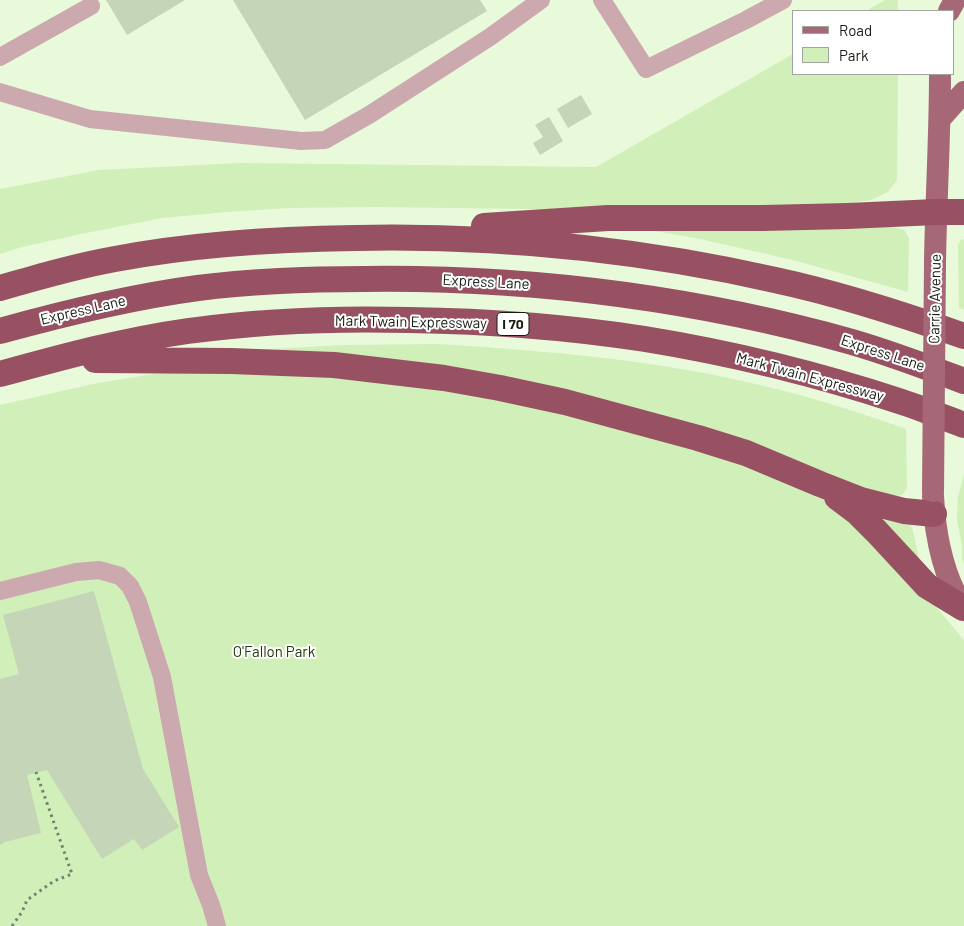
<!DOCTYPE html>
<style>
body{margin:0}
#map{position:relative;width:964px;height:926px;overflow:hidden;background:#e8fada;font-family:Barlow,sans-serif}
canvas{display:block}
.legend{position:absolute;left:792px;top:10px;width:162px;height:65px;box-sizing:border-box;background:#fff;border:1px solid #a2a4a0;margin:0;padding:6px 9px;list-style:none;font-size:15px;color:#161c11}
.legend li{display:flex;align-items:center;gap:10px;height:25px}
.legend b{width:25px;border:1px solid #a2a4a0}
</style>
<div id="map">
<canvas width="964" height="926"></canvas>
<ul class="legend">
<li><b style="height:6px;background:#a66876"></b>Road</li>
<li><b style="height:14px;background:#d1efb8"></b>Park</li>
</ul>
</div>
<script>
const ctx = document.querySelector('canvas').getContext('2d');
ctx.lineJoin = 'round';
function paint(path, color) { ctx.fillStyle = color; ctx.fill(path, 'evenodd'); }
function strokePath(path, color, width, dash) { ctx.strokeStyle = color; ctx.lineWidth = width; ctx.lineCap = dash ? 'butt' : 'round'; ctx.setLineDash(dash || []); ctx.stroke(path); }
function write(font, color, halo, rows, align = 'center') {
  ctx.font = font + ' Barlow,sans-serif'; ctx.lineWidth = 4; ctx.setLineDash([]); ctx.textBaseline = 'middle'; ctx.strokeStyle = halo; ctx.fillStyle = color; for (const [text, x, y, turn = 0] of rows) {
    ctx.save(); ctx.translate(x, y); ctx.rotate((+turn || 0) * Math.PI / 180); ctx.textAlign = isNaN(turn) ? turn : align; if (halo) ctx.strokeText(text, 0, 0); ctx.fillText(text, 0, 0); ctx.restore();
  }
}
paint(new Path2D(`
 M885,0h12l1,1v10h-32z
 M793,54v20h105l-1,106 -9,12 -17,8 -32,5 -44,5 -264,-1 -157,-2 -85,1 -62,4 -65,6 -81,16 -59,13 -22,7v-65l99,-19 141,-7 356,4z
 M627,226h263l14,4 5,8 -1,54 -115,-32 -93,-21z
 M964,239v71l-5,-2 -1,-63 3,-5z
 M438,344c111,7 222,16 330,43 47,11 93,26 138,42l1,59 -5,7 -7,1h-10l-138,-50 -496,-96 92,-5z
 M203,371l70,1 213,21 225,57 103,43 18,11 95,92 37,44v286h-964v-521l93,-21 60,-10z
 M964,475v89l-2,-5v-14l-5,-25 1,-23z
 M869,513l41,11 3,7 8,37z`), '#d1efb8');
paint(new Path2D(`
 M106,0h79l-58,35z
 M233,0h247l7,11 -182,109z
 M581,95l11,19 -24,14 -11,-19z
 M549,117l14,24 -23,14 -7,-12 10,-6 -8,-12z
 M94,591l49,178 36,58 -37,23 -8,-11 -32,20 -55,-89 -20,5 14,58 -36,9 -5,3v-166l19,-5 -16,-59z`), '#c4d6b7');
strokePath(new Path2D(`
 M12,926l10,-14 5,-12 27,-19 18,-7 -36,-102`), '#76816d', 3, [2.5, 4]);
strokePath(new Path2D(`
 M602,0l44,69 100,-49 37,-20
 M0,57l91,-51
 M0,92l90,27 211,22 24,-1 44,-25 121,-78 51,-37
 M0,591l76,-19 23,-2 21,6 10,10 8,16 24,75 37,198 12,30 6,21`), '#cca8af', 18);
strokePath(new Path2D(`
 M949,11l6,-11
 M940,119l24,-27
 M935,262c1,-63 5,-125 5,-188
 M933,496c2,38 10,80 31,113`), '#a66876', 22);
strokePath(new Path2D(`
 M484,226l124,-8h155l85,-2 88,-4h28
 M0,288c38,-11 76,-22 115,-29 79,-15 160,-20 240,-21 141,-3 282,11 420,42 65,14 127,34 189,56
 M0,331c65,-18 130,-34 198,-43 55,-7 111,-9 167,-9 164,-2 329,19 487,63 38,11 75,25 112,39
 M95,360l136,1 103,4 110,13 56,10 65,14 133,36 48,15 74,31 41,16 43,11 30,3
 M0,374c62,-17 124,-34 188,-43 73,-10 147,-13 221,-11 79,1 158,7 236,19 86,14 172,35 254,62 22,7 43,16 65,24
 M837,497l20,15 20,20 50,54 36,22`), '#975162', 26);
strokePath(new Path2D(`
 M933,491l2,-229`), '#a66876', 22);
for (const [x, y, w] of [
 [513,324,32]
]) { const box = new Path2D(); box.roundRect(x - w / 2, y - 11.5, w, 23, 4); ctx.fillStyle = '#fff'; ctx.fill(box); strokePath(box, '#161c11', 1); }
write('bold 14px', '#161c11', null, [
 ["I 70",513,324]
]);
write('15px', '#161c11', '#fff', [
 ["Express Lane",486,282,3],
 ["Carrie Avenue",935,299,-89],
 ["Express Lane",83,310,-13],
 ["Mark Twain Expressway",411,322,1],
 ["Express Lane",883,353,18],
 ["Mark Twain Expressway",810,377,15]
]);
write('15px', '#23390b', '#fff', [
 ["O'Fallon Park",274,652]
]);
</script>
